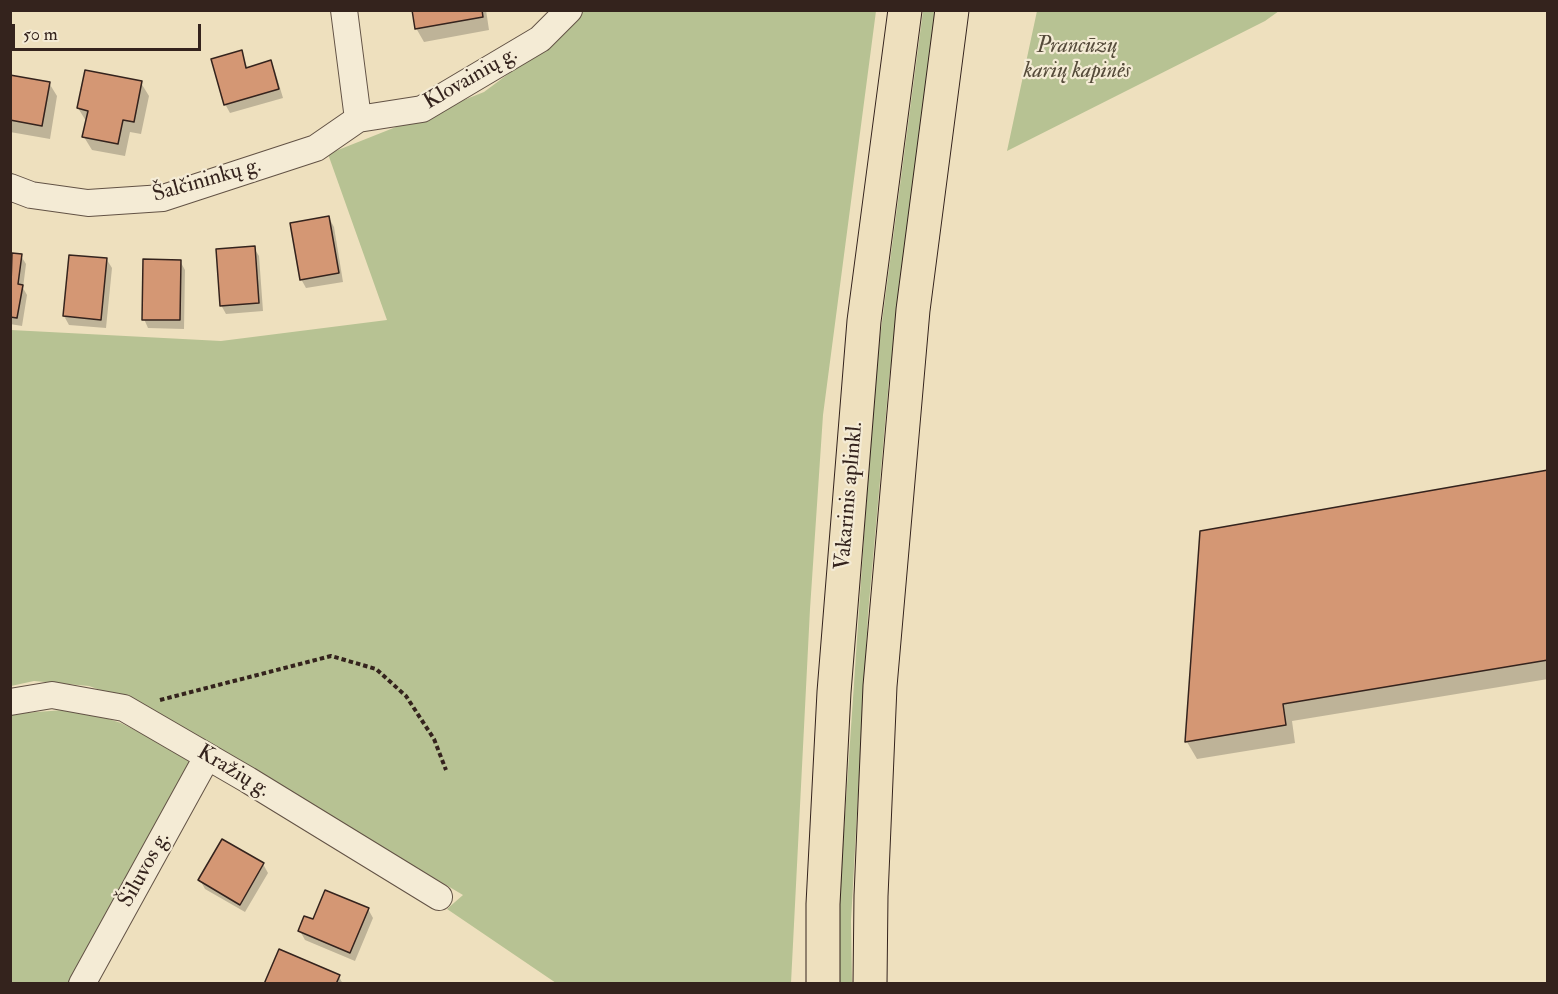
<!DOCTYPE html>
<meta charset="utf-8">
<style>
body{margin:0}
#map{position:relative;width:1558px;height:994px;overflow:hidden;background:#eee0be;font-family:"IM FELL Double Pica",serif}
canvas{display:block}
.frame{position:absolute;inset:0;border:12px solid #34231d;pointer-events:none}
.scale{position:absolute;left:12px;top:24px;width:189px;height:27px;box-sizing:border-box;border:3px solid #34231d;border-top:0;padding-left:8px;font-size:18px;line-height:21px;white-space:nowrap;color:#34231d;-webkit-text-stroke:4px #f4ebd5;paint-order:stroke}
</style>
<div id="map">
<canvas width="1558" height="994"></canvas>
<div class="frame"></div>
<div class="scale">50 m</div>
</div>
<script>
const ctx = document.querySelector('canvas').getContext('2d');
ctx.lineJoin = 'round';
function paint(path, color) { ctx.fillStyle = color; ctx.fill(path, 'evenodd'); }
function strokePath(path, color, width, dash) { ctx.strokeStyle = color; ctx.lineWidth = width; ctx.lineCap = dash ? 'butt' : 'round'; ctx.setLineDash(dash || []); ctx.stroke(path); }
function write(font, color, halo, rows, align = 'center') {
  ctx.font = font + ' "IM FELL Double Pica",serif'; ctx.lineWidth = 4.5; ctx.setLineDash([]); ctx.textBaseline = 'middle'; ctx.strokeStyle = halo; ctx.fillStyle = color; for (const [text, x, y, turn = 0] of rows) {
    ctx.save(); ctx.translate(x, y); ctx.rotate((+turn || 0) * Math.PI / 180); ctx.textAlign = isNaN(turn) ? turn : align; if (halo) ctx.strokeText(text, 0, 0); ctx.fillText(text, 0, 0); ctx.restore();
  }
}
paint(new Path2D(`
 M580,11h296l-53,404 -13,194 -19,374h-235l-109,-74 16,-14 -113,-67 -230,-131 -31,-11 -55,-5 -23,5v-356l210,11 166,-21 -59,-166 156,-62 63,-47z
 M923,11h14l-48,369 -21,234 -17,307 1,62 -13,1 -1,-66 37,-543z
 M1037,11v-1l242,1 -14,10 -258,130z
 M77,709l44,14 73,37 -120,223h-63l-1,-269z`), '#b7c293');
paint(new Path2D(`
 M413,10h73l3,20 -65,12 -8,-14z
 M241,52l7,17 22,-7 5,9 8,27 -53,15 -5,-9z
 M10,76l39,7 8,13 -7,43 -40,-7z
 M141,83l8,13 -8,38 -11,-2 -5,24 -33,-6 -8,-13 2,-16 -8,-13z
 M329,218l5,9 9,55 -37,6 -5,-9z
 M254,248l5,8 4,55 -37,3 -5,-9z
 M21,256l5,8 -3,24 4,7 -5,31 -12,-2v-61z
 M107,260l5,8 -6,60 -37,-3 -5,-9z
 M180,261l5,9 -1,59 -36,-1 -4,-9z
 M1548,471v208l-256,42 3,22 -98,16 -10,-17z
 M263,864l5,9 -23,39 -40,-23 -5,-9z
 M368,909l5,9 -18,43 -50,-21 -5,-9 14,-10z
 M339,977l4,7h-77z`), '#0003');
const building = new Path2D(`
 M412,10h70l1,7 -68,12z
 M242,50l4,18 25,-8 8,29 -55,16 -13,-46z
 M85,70l57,11 -8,41 -11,-2 -5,24 -36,-7 6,-26 -11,-3z
 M10,75l40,7 -8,44 -32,-6z
 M329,216l10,57 -39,7 -10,-57z
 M255,246l4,57 -39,3 -4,-57z
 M12,253l10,1 -4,30 5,1 -6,33 -7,-1z
 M69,255l38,3 -6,62 -38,-4z
 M143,259l38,1 -1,60h-38z
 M1548,470v190l-265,44 3,21 -101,17 15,-211z
 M222,839l42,24 -24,42 -42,-25z
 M325,890l44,18 -19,45 -52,-22 6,-15 9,3z
 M279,949l61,26 -4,9h-72z`);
paint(building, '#d49774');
strokePath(building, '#34231d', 1.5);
const minor = new Path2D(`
 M344,10l14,109
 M10,187l21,8 57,8 75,-5 153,-50 42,-29 64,-10 118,-70 29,-29
 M10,702l42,-7 72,13 124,72 191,117
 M82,984l125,-227`);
const trunk = new Path2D(`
 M823,984v-80l11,-212 30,-371 41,-311
 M870,984l1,-88 9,-210 33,-376 39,-300`);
strokePath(minor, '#625245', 28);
strokePath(trunk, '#34231d', 35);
strokePath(new Path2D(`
 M160,700l171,-44 45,13 30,27 28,43 12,31`), '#34231d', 4, [4.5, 3]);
strokePath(minor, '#f4ebd5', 26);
strokePath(trunk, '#eee0be', 33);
write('italic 22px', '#554b3a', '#f4ebd5', [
 ["Prancūzų",1077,47],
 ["karių kapinės",1077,72]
]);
write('22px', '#34231d', '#f4ebd5', [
 ["Klovainių g.",471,79,-30],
 ["Šalčininkų g.",207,181,-16],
 ["Vakarinis aplinkl.",850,496,-85],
 ["Kražių g.",233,772,31],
 ["Šiluvos g.",145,870,-61]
]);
</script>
